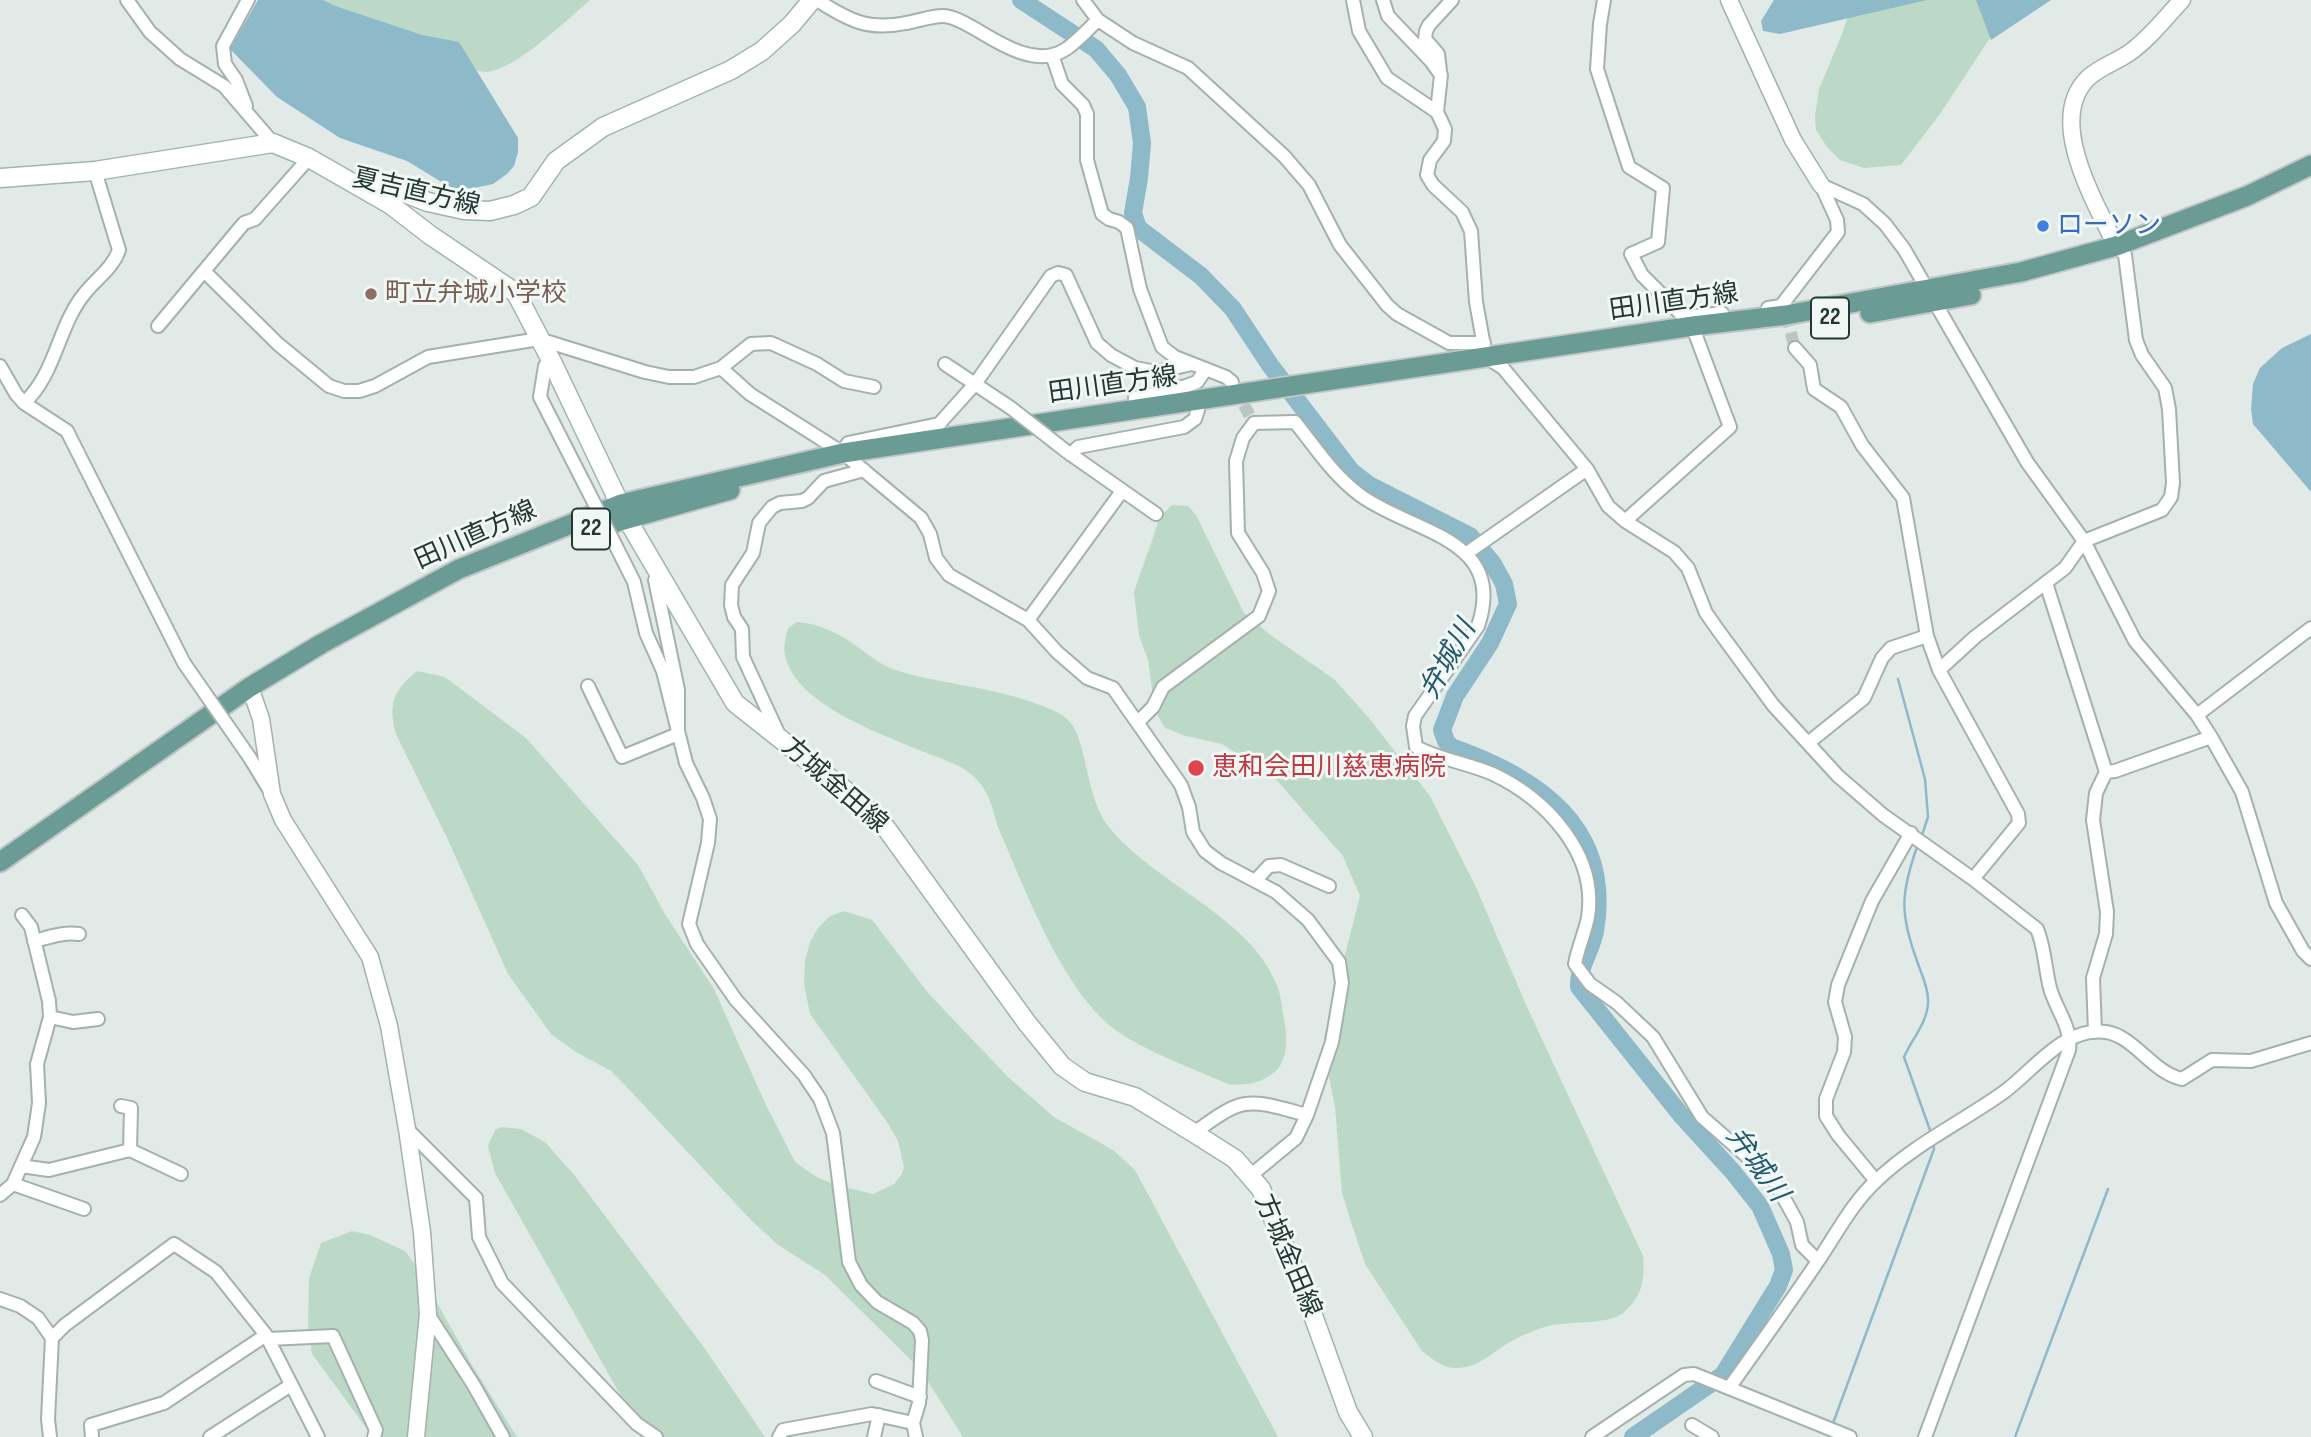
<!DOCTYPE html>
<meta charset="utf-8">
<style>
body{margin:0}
canvas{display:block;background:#e1eae7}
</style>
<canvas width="2311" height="1437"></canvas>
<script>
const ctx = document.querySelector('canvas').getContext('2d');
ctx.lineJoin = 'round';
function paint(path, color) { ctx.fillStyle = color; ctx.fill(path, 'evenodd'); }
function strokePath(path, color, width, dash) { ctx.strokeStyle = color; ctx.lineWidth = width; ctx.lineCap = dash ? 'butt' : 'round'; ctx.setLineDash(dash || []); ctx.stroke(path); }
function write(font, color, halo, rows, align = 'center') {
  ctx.font = font + ' "Sofia Sans Condensed","Noto Sans JP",sans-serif'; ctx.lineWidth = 6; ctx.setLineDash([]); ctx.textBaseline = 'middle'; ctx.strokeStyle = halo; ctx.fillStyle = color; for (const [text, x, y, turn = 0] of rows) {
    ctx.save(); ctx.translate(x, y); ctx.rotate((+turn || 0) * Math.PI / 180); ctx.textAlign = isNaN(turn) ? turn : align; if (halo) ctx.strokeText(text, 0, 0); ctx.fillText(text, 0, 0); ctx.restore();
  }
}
paint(new Path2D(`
 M274,0h316c-22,19 -76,71 -104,72 -5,0 -12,-3 -16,-4z
 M1853,0h162l-75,114 -39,51 -37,3 -24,-8 -13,-13 -11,-17 -1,-14 4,-27 23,-55z
 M1172,505l16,1 8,9 48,98 29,24 61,42 34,38 62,79 45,89 52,122 116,249c2,25 -1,41 -20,57 -14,12 -57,8 -75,13 -13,4 -28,10 -40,17 -16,10 -32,26 -53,25 -12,0 -24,-10 -33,-17l-57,-87 -14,-42 -9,-29 -7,-86 -10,-50 -1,-20 36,-141 -17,-40 -69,-79 -52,-33 -36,-8 -21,-8 -10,-17 -7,-51 -9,-25 -5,-43 26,-75z
 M797,622c22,2 40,10 58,23 13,9 25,20 40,25 45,14 93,16 139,33 11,4 24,8 33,16 20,16 18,78 41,107 46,58 139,88 168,157 5,11 6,25 8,36 3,15 4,34 -4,47 -11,16 -35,21 -52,18 -34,-15 -92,-36 -119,-59 -43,-37 -75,-113 -97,-165 -5,-13 -12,-26 -16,-39 -5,-19 -9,-33 -24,-46 -12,-11 -33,-17 -48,-23 -42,-18 -129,-47 -139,-97 -2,-9 1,-18 3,-27z
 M417,671l28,6 81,61 112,127 27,49 49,75 51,114 30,59 23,16 22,8 33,8 21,-10 8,-10 2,-7 -6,-26 -11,-19 -77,-108 -6,-30 1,-23 5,-19 8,-14 12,-12 14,-5 28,9 57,74 80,84 45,39 59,33 22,20 143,267h-315l-43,-68 -95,-94 -48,-31 -26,-24 -129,-138 -11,-11 -35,-19 -25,-18 -43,-60 -59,-132 -53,-108c-8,-29 -3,-44 21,-63z
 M502,1127l19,2 24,13 30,34 128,170 62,91h-121l-149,-264 -7,-27 7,-16z
 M352,1231l18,4 35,16 12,16 55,98 45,72h-144l-61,-83 -4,-30 1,-46 12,-35z`), '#bcd9c7');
paint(new Path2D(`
 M258,0h65l12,6 87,29 37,7 59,96v14l-4,14 -7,8 -14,10 -19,4 -21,1 -46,-28 -67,-23 -63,-41 -47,-48z
 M1774,0h153l-147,34 -17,-3 -2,-10z
 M1976,0h75l-60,40z
 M2311,334v158l-58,-68 -2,-15 2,-25 7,-16 22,-20z`), '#8eb9c9');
strokePath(new Path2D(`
 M1898,679l27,100 3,38 -7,21
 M1918,844c-17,48 -19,68 -1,117 4,12 12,28 11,42 -1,20 -16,36 -24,54l27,76
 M1832,1426l102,-277 -1,-6
 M2015,1437l93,-248`), '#8eb9c9', 2.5);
strokePath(new Path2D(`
 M1021,0l75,49 22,26 19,32 5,36 -3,35 -6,35 5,15 63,48 32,33 37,56 81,106 18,14 101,51 23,28 11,20 4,20 -18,39 -35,53 -13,34 4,11 5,6c86,30 162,80 144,184 -3,19 -17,36 -16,56l102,128 52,57 27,34 21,48 3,16 -6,16 -55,89 -90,62`), '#8eb9c9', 18);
strokePath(new Path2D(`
 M1786,315l9,33
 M1235,389l15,27`), '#bbc6c3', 12, [12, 6]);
const minor = new Path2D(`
 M127,0l23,32 30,27 44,27 49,57
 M817,0c31,20 51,31 89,23 12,-2 25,-7 37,-7 11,0 25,9 34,14 25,15 61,38 89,19 12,-8 22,-20 32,-29
 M1083,0l15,20 35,23 55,25 96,88 25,29 31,60 47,60 10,9 52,29h35
 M1353,0l6,31 28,47 50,34
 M1383,0l5,16 43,45 10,14 -4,37 8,17 -1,12 -14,19 -3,15 6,10 29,27 9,19 5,71 10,55 17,11 84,101 21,37 17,15 49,31 14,16 18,45 12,17 55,75 65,71 45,39 90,64 64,50c8,19 8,40 13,59 6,22 22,39 19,62l-144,387
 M1604,0l-4,24 -3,45 32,98 34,21 -5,54 -27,12 11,21 51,51
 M1052,55l10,29 21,21 4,9v46l15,54 7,5 10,3 8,6 13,61 22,58 13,10 51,20 6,5
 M1440,71l-2,-17 -13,-15 1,-8 3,-6 23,-25
 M246,106l-10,-26 -11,-16 -2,-18 25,-46
 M1821,185l42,19 22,20 19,25 123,213 57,79 51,100 62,74 14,22 31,55 34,111 27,48 8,8
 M204,271l74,73 51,42 15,5h15l16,-5 53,-29 111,-18 106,33 24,5h25l27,-9 30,-24 20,-1 46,21 27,17 30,6
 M1768,308l13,-2 57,-74 -1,-12 -16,-35
 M1686,317l36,-4
 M158,326l86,-103 11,-4 54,-61
 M1795,348l15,17 4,24 27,18 21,38 41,53 24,138 12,34 79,144 1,9 -46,56
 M551,359l-6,7 -5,31 46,90
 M945,364l66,44
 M0,366l16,28 8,9c32,-29 34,-78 61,-110 11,-14 28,-25 34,-43l-24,-79
 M721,368l29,26 93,59 78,65 9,16 6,24 13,17 79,45 29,32 30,26 26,10 68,97 8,22 4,25 12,19 16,12 55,29 32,28 31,42 3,21 -10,59 -25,73 -11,23 -46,38
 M24,403l43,28 117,232
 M1135,409v-11l51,-12 11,-4 9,-13
 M1254,423l41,-1c20,25 38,53 65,73 51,38 148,42 118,131l-63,90 -2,10 3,21c25,13 52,16 77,27 53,25 105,80 95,143 -3,16 -10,30 -13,47l15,20 27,19 36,34 49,80 72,63 23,42 5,23 16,16
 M1066,451l90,63
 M843,453l5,-10 91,-19 36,-40 76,-108 7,-3 8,2 31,68 14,12 24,13 21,4 36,-8
 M1071,455l7,-8 106,-20 11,-8 3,-9
 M1625,521l105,-94 -34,-91
 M1467,553l120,-84
 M622,558l12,24 12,51 17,38 23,92 17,35 7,21 -2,24 -19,81 8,20 39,56 68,75 16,24 13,34 16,129 12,23 16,17 36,21 7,8 2,9 -3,63 -6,20 3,14
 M2046,583l60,189 -10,21 -3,27 14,92 -1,22 -13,44 2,54
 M1028,620l94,-129
 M1939,670l36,-33 90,-69 19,-27 78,-31 9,-13 2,-14 -4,-74 -4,-21 -23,-33 -6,-15 -11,-85 -9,-9
 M588,686l34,71 56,-23v-44l-23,-110 4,-7
 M2197,715l114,-87
 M1139,721l14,-14 10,-20 96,-71 10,-25 -6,-18 -25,-40 -2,-72 7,-23 11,-15
 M779,735l-36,-78 -1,-28 -8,-12 -3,-12 1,-20 21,-32 6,-30 13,-16 8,-4 22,-2 6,-3 16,-17 40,-11
 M1808,743l56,-45 18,-40 9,-10 36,-12
 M250,758l20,33
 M2106,772l9,-1 96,-34
 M1255,881l14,-15 12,-1 48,21
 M34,941c16,-4 29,-9 45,-7
 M50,1017l23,5 25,-3
 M407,1129l69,69 3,39 23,46 135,141 19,13
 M1194,1133c51,-38 53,-34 113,-18
 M130,1150l51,24
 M21,1166l28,4 81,-20 1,-42 -10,-2
 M1876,1181l-38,-46 -12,-19v-17l18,-47 1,-15 -10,-35 3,-17 34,-84 39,-68
 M13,1184l71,25
 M0,1195l13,-11 21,-47 5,-34 -2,-39 13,-47 -1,-16 -18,-74 -9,-12
 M0,1299l20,7 18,12 14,20 -4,81 2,18
 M428,1314l45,70 30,53
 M52,1338l13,-13 109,-81 42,28 50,63 52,102
 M268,1339l65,-3 43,94 -2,7
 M876,1381l44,16
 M1729,1388c30,-42 60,-84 89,-127 19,-28 34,-58 59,-81 38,-36 85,-58 127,-88 30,-22 60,-66 102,-60 28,4 47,41 76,47l30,-19 39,1 60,-18
 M1692,1425l20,12
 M92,1437l-1,-12 73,-22 102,-68
 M210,1437l81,-52
 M779,1437l4,-7 89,-16 41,9
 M874,1437l5,-22
 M1592,1437l92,-62 10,-1 156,63`);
const tertiary = new Path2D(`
 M1729,0l64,140 28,45
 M2116,246c-20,-43 -71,-126 -28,-168 12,-11 28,-16 41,-25 20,-14 36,-35 53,-53
 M250,687l11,32 11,75 11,26 87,137 19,69 18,103 15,103 6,82 -12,123`);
const secondary = new Path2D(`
 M0,178l95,-7 178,-28 36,15 82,47 39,30 86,58 36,69 75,157 108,184 125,99 26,26 141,195 35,43 23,16 50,15 59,36 41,26 26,30 53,129 34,94 15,25
 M359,185l15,-4 54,21 36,8 26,1 24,-6 17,-8 25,-36 47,-34 128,-57 31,-19 30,-27 20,-24`);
const primary = new Path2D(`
 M1870,313l101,-18
 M588,530l142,-40
 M0,862l250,-175 71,-43 138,-75 162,-65 222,-51 850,-127 93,-11 235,-43 95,-26 131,-50 64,-31`);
strokePath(minor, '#a4b1ae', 16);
strokePath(tertiary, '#a4b1ae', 19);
strokePath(secondary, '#a1b4af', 21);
strokePath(primary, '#c1c7c6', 23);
strokePath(minor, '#fff', 12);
strokePath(tertiary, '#fff', 16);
strokePath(secondary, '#fff', 18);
strokePath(primary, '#6a9b94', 19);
const minorBridge = new Path2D(`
 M1011,408l55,43
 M586,487l36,71
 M184,663l66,95`);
strokePath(minorBridge, '#a4b1ae', 16, []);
strokePath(minorBridge, '#fff', 12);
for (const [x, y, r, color] of [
 [2043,226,7,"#3f7fe0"],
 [371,294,7,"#8d6e63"],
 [1196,768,9,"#e0444e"]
]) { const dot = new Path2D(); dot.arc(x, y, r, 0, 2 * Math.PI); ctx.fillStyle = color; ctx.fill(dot); strokePath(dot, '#f1f7f4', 2.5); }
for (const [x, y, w] of [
 [1830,318,38],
 [591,529,38]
]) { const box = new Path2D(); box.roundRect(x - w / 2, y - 20.5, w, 41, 5); ctx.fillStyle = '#f1f7f4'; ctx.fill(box); strokePath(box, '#233835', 2); }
write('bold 24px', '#233835', null, [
 ["22",1830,318],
 ["22",591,529]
]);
write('26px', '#233835', '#f1f7f4', [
 ["夏吉直方線",416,193,13],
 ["田川直方線",1674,303,-8],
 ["田川直方線",1113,386,-8],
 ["田川直方線",476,536,-24],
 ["方城金田線",834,786,41],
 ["方城金田線",1287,1256,67]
]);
write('26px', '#366cbe', '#f1f7f4', [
 ["ローソン",2057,226]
], 'left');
write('26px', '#785e54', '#f1f7f4', [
 ["町立弁城小学校",385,294]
], 'left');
write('26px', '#be3a42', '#f1f7f4', [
 ["恵和会田川慈恵病院",1212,768]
], 'left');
write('italic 28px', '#24596e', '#f1f7f4', [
 ["弁城川",1449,660,-61],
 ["弁城川",1756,1165,54]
]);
</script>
